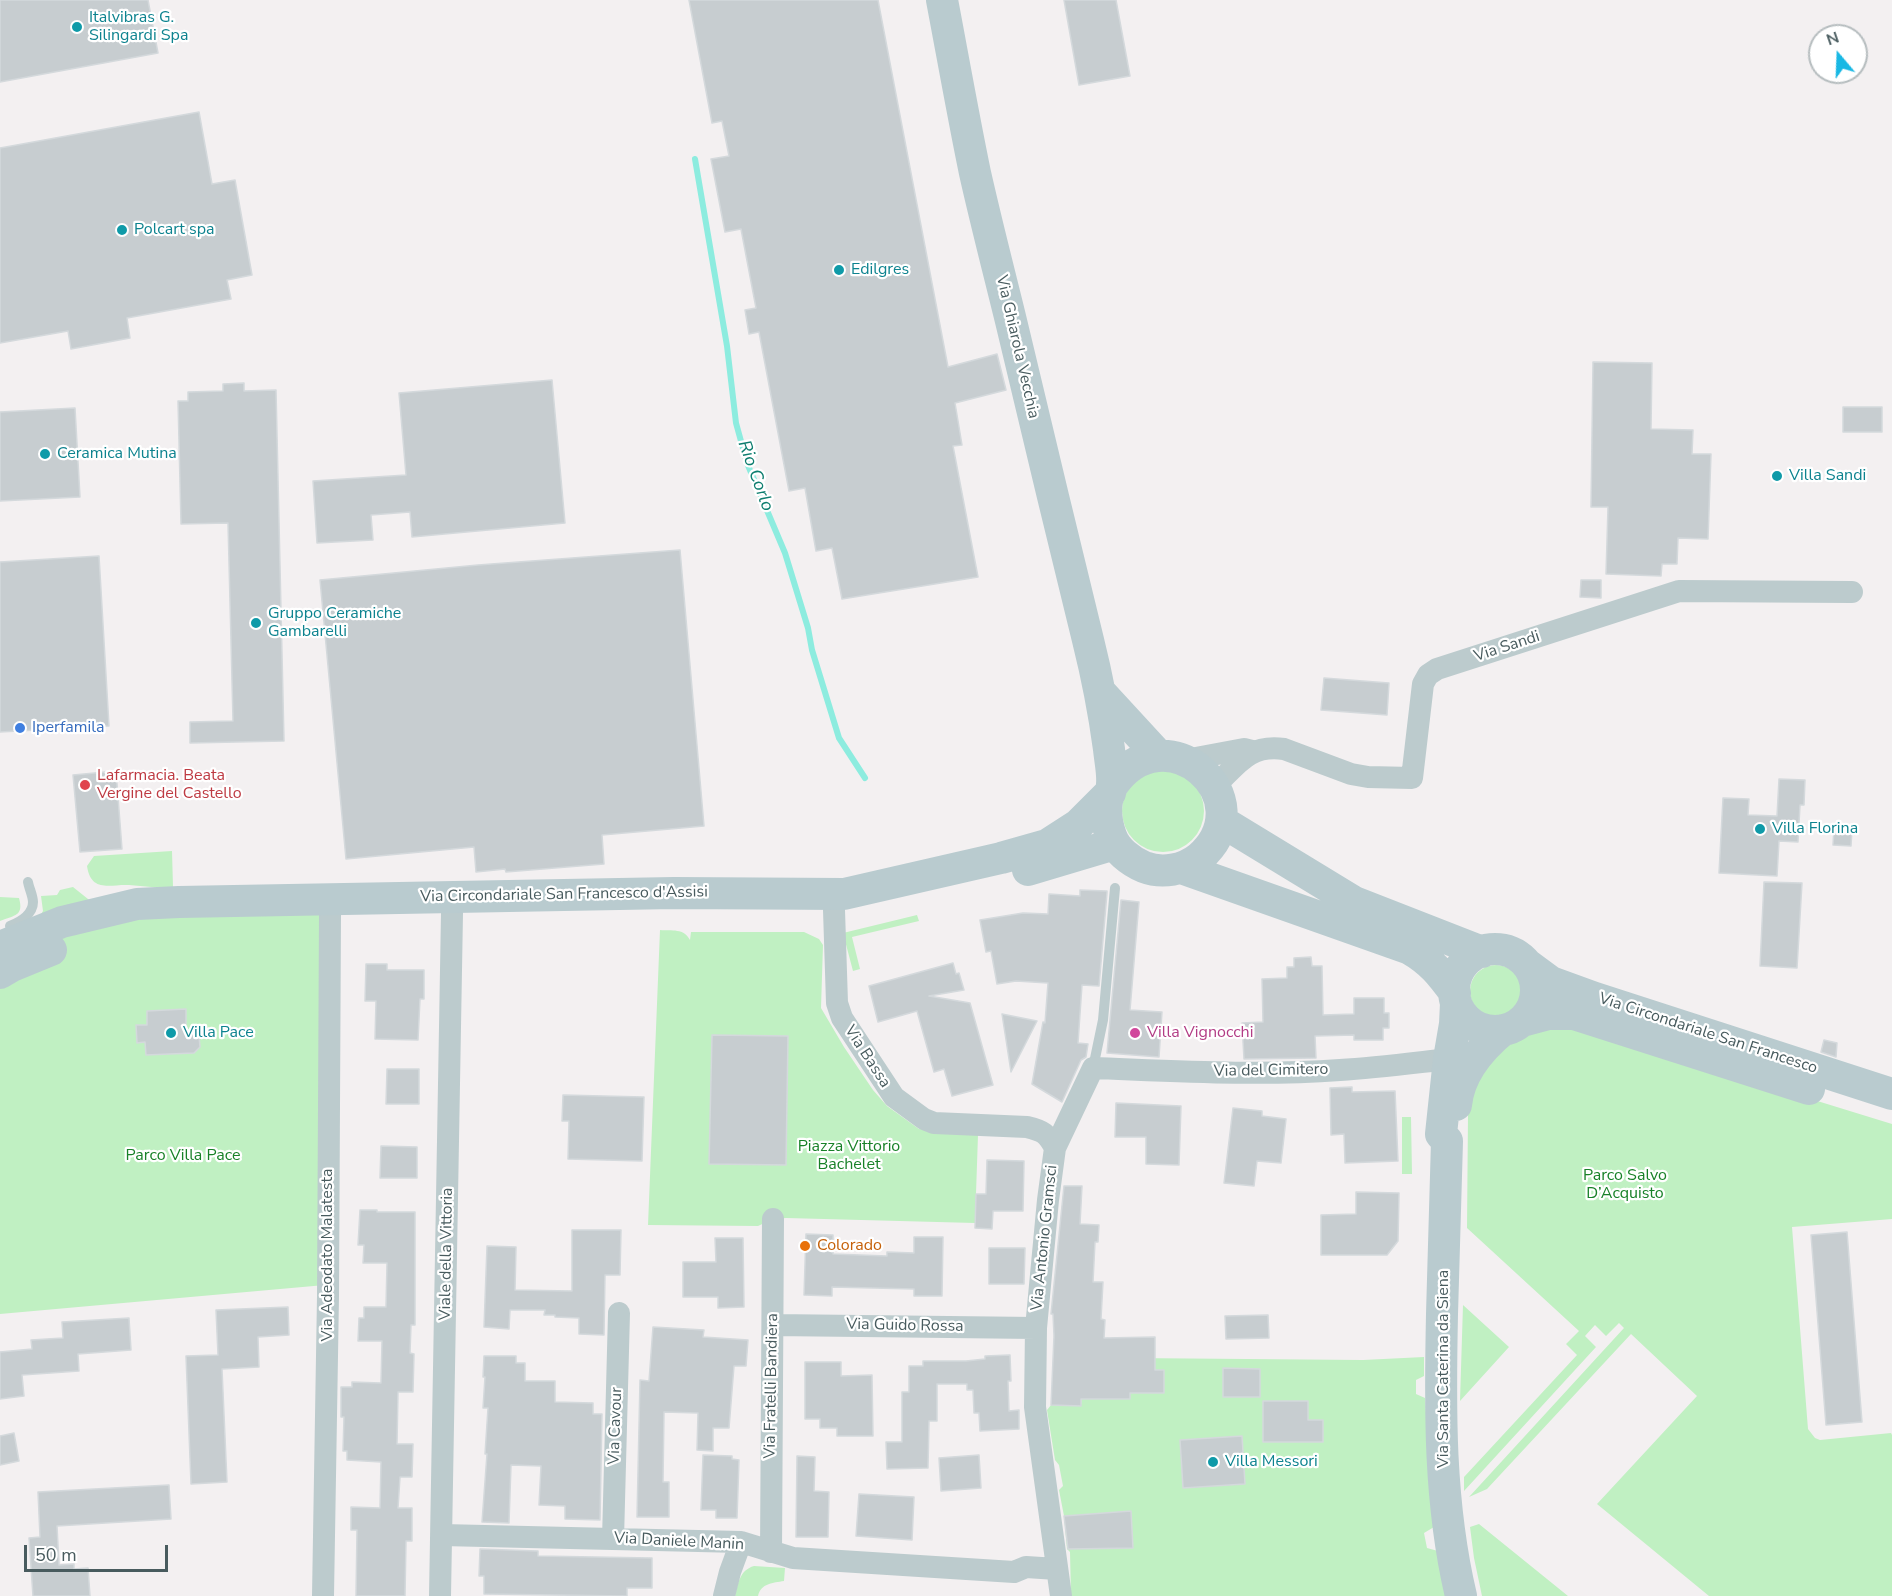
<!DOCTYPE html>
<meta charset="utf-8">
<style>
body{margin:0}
#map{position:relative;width:1892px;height:1596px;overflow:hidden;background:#f3f0f1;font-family:"Nunito Sans",sans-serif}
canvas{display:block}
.north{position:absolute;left:1808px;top:24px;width:60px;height:60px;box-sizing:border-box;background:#fff;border:2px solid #b6bdbf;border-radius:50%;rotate:341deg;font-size:16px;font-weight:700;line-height:24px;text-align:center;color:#485b5e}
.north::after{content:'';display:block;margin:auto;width:21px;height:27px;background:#19b8e4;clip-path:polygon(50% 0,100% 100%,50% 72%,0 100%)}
.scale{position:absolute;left:24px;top:1545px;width:144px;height:27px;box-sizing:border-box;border:3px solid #485b5e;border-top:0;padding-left:8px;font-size:18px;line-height:21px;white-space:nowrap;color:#485b5e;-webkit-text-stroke:4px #fff;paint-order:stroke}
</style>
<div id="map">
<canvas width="1892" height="1596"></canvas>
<div class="north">N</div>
<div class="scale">50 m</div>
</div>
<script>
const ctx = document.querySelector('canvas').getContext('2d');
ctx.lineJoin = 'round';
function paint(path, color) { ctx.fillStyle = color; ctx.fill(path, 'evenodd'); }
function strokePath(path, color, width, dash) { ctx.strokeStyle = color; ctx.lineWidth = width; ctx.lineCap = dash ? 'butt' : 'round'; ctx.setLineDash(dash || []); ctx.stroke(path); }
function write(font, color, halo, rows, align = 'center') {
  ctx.font = font + ' "Nunito Sans",sans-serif'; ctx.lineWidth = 4.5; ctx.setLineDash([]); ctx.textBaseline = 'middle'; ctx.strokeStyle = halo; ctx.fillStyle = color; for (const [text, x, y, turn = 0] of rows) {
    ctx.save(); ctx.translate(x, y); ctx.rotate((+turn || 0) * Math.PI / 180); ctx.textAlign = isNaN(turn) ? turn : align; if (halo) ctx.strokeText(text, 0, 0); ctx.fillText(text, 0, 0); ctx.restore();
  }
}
paint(new Path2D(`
 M1122 811a41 41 0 1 1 82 0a41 41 0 1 1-82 0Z
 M172,851l1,36c-15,2 -29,-1 -44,-2 -19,-1 -38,8 -42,-19l7,-10z
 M73,887l20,16 -53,13 3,-5 -2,-15 16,-1 3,-5z
 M0,897l19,1c5,18 -4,17 -19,23z
 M324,908l1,377 -325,29v-354l79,-32 125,-18z
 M917,915l2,6 -67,16 8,32 -7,2 -10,-38z
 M660,930c12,1 24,-2 30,10l1,-8h113l15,7 4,6 -2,63 23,39 29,43 14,16 32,23 59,6 -3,88 -189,-5 -13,1 -15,7 -110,-1zM713,1035l75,2 -3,128 -76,-2z
 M1470 991a26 26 0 1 1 52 0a26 26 0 1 1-52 0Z
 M1574,1026l318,98v95l-100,8 16,202 7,9 5,2 71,-7 1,2v161h-183l-112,-92 100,-108 -66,-62 -144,155 -18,8 155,-169 -5,-5 -13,13 -11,-11 -10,11 11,11 -132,144v-14l113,-122 -11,-11 13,-13 -112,-103 1,-114 -3,-18 36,-48 20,-8 11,-9z
 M1402,1117h9l1,57h-10z
 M1463,1305l46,42 -49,54z
 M1424,1357v19l-8,4v14l9,4 9,129 -10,6 3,15 11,3 9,45h-376l-1,-44 -3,-3 -3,-33 -5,-26 4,-4 -4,-21 -4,-5 -8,-50 4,-5 30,1 1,-20 22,13h25l1,-41 233,2z
 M1479,1524l89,72h-86l-8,-38 -4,-31z
 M754,1566l31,2 -1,13c-11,2 -23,2 -26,15h-23c3,-13 5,-26 19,-30z`), '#c0f0c2');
strokePath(new Path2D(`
 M695,159l32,187 9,77 11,40 38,90 23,75 4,22 27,88 26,40`), '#8decdf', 6);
const building = new Path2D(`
 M0,0h148l10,53 -158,29z
 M689,0h189l70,367 49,-13 9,36 -51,13 7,42 -9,1 25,131 -136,22 -10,-51 -16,3 -11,-63 -16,3 -30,-159 -10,2 -4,-24 11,-2 -15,-79 -16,3 -14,-73 18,-3 -7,-35 -10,2z
 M1064,0h52l14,76 -51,9z
 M199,112l13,72 23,-4 17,95 -25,5 4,19 -104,19 3,20 -59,11 -3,-18 -68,12v-195z
 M1593,362l59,1 -1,66 42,1 -1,24h19l-3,85 -30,-1 -1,26h-15l-1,12 -55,-2 2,-67h-17z
 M552,380l13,143 -153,14 -2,-25 -39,3 2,25 -56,3 -4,-62 93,-6 -7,-82z
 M244,383v8l32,-1 8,351 -94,2v-21l43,-1 -5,-198 -47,1 -3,-123h10v-9l35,-1v-7z
 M1843,407h39v25h-39z
 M75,408l5,89 -80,4v-89z
 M680,550l24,276 -102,9 2,29 -98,8 -1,-3 -29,3 -2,-25 -128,12 -26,-279 158,-15z
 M99,556l10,170 -109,6v-170z
 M1581,580h20v18l-21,-1z
 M1324,678l65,5 -2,32 -66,-5z
 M116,771l6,78 -42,3 -7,-77z
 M1779,779l26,1 -1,25h-4l-2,37 -19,-1 -2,35 -58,-3 4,-75 26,1 -1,16 29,1z
 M1834,828l18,1 -1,17 -18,-1z
 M1764,882l38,1 -5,85 -37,-2z
 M1080,890l27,1v2l-8,93 -17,-1 -4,58 10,1 -2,13 -5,3 -19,42 -30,-18 11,-62 2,1 3,-40 -32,-2 -19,3 -6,-33 -5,1 -6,-32 43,-7 25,1 1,-20 31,2z
 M1121,900l18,2 -9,108 32,2 -3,45 -52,-4z
 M1311,957l1,9h10l1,49 31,-1v-16h30v15h5v15h-6v12h-29v-5l-39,1 1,22 -72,1 -2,-36 21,-1 -1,-43 25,-1v-11h7v-9z
 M953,963l3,11 3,-1 5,17 -35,6 41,7 23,82 -41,11 -8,-27 -10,3 -17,-61 -39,11 -9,-36z
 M366,964h21v6h37v29h-4l-2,41 -43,-1 1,-38h-11z
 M186,1009v21l13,6 1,11 -6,6 -48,2 -1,-13 -8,1 -1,-18h11v-14z
 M1002,1014l35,7 -26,51z
 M712,1035l76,1 -2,129 -77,-1z
 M1824,1040l13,3 -1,14 -15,-5z
 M387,1069h32v35h-33z
 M1352,1087v5l43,-1 3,70 -53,2 -1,-29 -13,1 -1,-47z
 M563,1095l81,2 -2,64 -74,-2 1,-38h-7z
 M1116,1103l65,3 -2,59 -33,-1v-27h-31z
 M1233,1108l29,3v5l24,3 -5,44 -24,-2 -3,25 -30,-3z
 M381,1146l36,1v31h-37z
 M987,1160l37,1 -1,50h-30l-1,18 -17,-1 1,-34h10z
 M1064,1186h18l-2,38 19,1 -1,17h-3l-2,40h10l-2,37 4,1 -1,18 51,-1v33h9v23h-34v6h-49v7l-30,-1 3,-69 -1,-22h-2z
 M1356,1192l43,1 -1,48 -11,14h-66v-40l35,-1z
 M360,1210h17v2h38v113h-4l-1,28 4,1 -1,38h-15l-1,52h16l-1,33h-12l-2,31h14v33h-6l-1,55h-49l1,-66h-6v-23l29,1 1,-46 -34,-2v-9h-4l1,-34h-3v-30h11v-5l29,1 1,-42h-24l1,-23h5v-11h22l1,-44h-24l1,-18h-6z
 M572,1230h49l-1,45h-15l-1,60 -25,-1v-16l-24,-1v-2h-11l1,-5h-35l-1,19 -25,-2 3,-81 29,1 -1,43 57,1z
 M1847,1232l15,190 -36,3 -15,-190z
 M806,1234l27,1v19l54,2v-4l27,1v-16h29l-1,59h-28v-7l-82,-2v9l-28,-1z
 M715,1238h28l1,69 -26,1v-11h-35v-35h33z
 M989,1248h36l-1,36h-35z
 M288,1307l1,28 -31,2 1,30 -37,2 5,113 -36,2 -5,-128 32,-1 -2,-45z
 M1268,1315l1,23 -43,1 -1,-23z
 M129,1318l2,32 -53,4 1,17 -57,4 2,21 -24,3v-47l32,-3 -1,-9 32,-2 -1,-16z
 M653,1327l51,3 -1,7 45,3 -2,26h-12l-5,62h-16v23l-16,-1 1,-37 -34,-1 -1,70h6v35h-32l3,-137 9,1z
 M1010,1355l1,26h-3l1,30 10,-1v19l-39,2 -1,-18h-5l-1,-23h-6v-6h-30v37h-8l-1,47 -41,1 -1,-27h16v-50h7v-26h14v-5h43l19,-2v-3z
 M484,1356h32v7h9v18h30v21l38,1v11h9l-2,106 -35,-1v-13l-26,-1 2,-39 -30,-1 -2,58 -27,-1 5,-68h-2l3,-46h-5l2,-31h-2z
 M805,1362h36v14l31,-1 1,61h-36v-8h-17v-9h-15z
 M1223,1368l37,1v28h-37z
 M1263,1401h45v19h15v22h-60z
 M14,1433l5,28 -19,4v-29z
 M1242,1436l3,48 -62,4 -3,-48z
 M703,1455l29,1v3l7,1 -2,58h-21v-8h-15z
 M979,1455l2,33 -40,3 -2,-33z
 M797,1456l18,1 -1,34 15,1 -1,45h-32z
 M169,1485l2,34 -114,7 2,39 15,-1v5l14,-1 2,28h-57l-4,-58 11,-1 -2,-45z
 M859,1494l55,3 -2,43 -56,-4z
 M1131,1511l2,37 -65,1 -4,-33z
 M480,1549l58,2v5l114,2v30h-25v8l-143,-2v-18h-5z`);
paint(building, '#c7cdd0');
strokePath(building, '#d4d9dc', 1.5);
strokePath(new Path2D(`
 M10,926c10,-4 23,-12 23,-24 0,-6 -4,-14 -5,-20
 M1093,1068l10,-48 12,-132`), '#bccbcd', 10);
strokePath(new Path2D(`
 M1185,760l59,-11 8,2
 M1215,786c23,-22 34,-42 69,-37l67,25 17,3 44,1 11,-94 5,-9 9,-6 242,-78 173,1
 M834,910l3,93 5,15 52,79 30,22 10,4 93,4c16,4 20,6 28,21
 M773,1325l263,3
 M442,1535l299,7 52,16 221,14 12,-5 31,2
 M613,1539l6,-226
 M771,1552l2,-333
 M323,1596l5,-300 2,-382
 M440,1596l12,-683
 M724,1596l6,-24 11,-30
 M1061,1596l-26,-189 1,-79 12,-128 7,-52 38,-80c82,3 165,8 247,2 36,-2 73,-7 109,-11`), '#bccbcd', 22);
strokePath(new Path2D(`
 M942,0c11,58 21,115 33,173 11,49 24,99 36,148 25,106 51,213 77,319 9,36 16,72 21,109 1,11 4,24 3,35 0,6 -4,11 -5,17 -2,11 0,24 4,35 5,14 19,25 33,31 18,7 40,3 55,-9 68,-59 -34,-150 -87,-72
 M1101,693l58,63
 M1221,821l133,81 128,50
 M1181,868l229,81c21,12 31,25 45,44
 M1028,870l87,-26
 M0,947l62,-25 75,-18 42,-2 495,-9 170,1 157,-36 46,-13 31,-20 32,-32
 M1454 990a41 41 0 1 1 82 0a41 41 0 1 1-82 0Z
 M1528,965l23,17 44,16 297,96
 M0,973l12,-7 39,-16
 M1456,1003l-1,21 -6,35 -8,75 6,7c-2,58 -3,115 -5,173 -2,95 -3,189 19,282
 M1522,1021l26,-7h26l235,75
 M1456,1105c3,-31 24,-56 47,-75`), '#b9cbcf', 32);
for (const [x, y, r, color] of [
 [77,27,6,"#0f9aa8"],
 [122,230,6,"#0f9aa8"],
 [839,270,6,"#0f9aa8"],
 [45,454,6,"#0f9aa8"],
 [1777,476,6,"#0f9aa8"],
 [256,623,6,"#0f9aa8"],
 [20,728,6,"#3f7fe0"],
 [85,785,6,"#e0444e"],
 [1760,829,6,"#0f9aa8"],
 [171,1033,6,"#0f9aa8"],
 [1135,1033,6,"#d1479c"],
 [805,1246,6,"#e8710a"],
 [1213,1462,6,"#0f9aa8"]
]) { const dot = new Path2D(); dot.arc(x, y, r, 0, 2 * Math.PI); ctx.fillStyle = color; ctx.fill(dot); strokePath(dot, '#fff', 2); }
write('16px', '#0d838f', '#fff', [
 ["Italvibras G.",89,18],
 ["Silingardi Spa",89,36],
 ["Polcart spa",134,230],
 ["Edilgres",851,270],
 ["Ceramica Mutina",57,454],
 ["Villa Sandi",1789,476],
 ["Gruppo Ceramiche",268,614],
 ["Gambarelli",268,632],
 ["Villa Florina",1772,829],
 ["Villa Pace",183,1033],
 ["Villa Messori",1225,1462]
], 'left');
write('16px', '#485b5e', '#fff', [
 ["Via Ghiarola Vecchia",1017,347,77],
 ["Via Sandi",1507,647,-18],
 ["Via Circondariale San Francesco d'Assisi",564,895,-1],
 ["Via Circondariale San Francesco",1708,1034,18],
 ["Via Bassa",867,1057,57],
 ["Via del Cimitero",1271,1071,-1],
 ["Via Antonio Gramsci",1045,1238,-84],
 ["Viale della Vittoria",447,1254,-89],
 ["Via Adeodato Malatesta",328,1255,-90],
 ["Via Guido Rossa",905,1326,1],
 ["Via Santa Caterina da Siena",1444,1369,-90],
 ["Via Fratelli Bandiera",772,1386,-89],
 ["Via Cavour",616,1426,-88],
 ["Via Daniele Manin",679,1542,3]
]);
write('16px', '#366cbe', '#fff', [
 ["Iperfamila",32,728]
], 'left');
write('16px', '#be3a42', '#fff', [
 ["Lafarmacia. Beata",97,776],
 ["Vergine del Castello",97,794]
], 'left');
write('16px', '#b23c85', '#fff', [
 ["Villa Vignocchi",1147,1033]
], 'left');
write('16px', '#188128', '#fff', [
 ["Piazza Vittorio",849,1147],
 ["Bachelet",849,1165],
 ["Parco Villa Pace",183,1156],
 ["Parco Salvo",1625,1176],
 ["D’Acquisto",1625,1194]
]);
write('16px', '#c56008', '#fff', [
 ["Colorado",817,1246]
], 'left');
write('italic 18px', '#0e7e6f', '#fff', [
 ["Rio Corlo",755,476,70]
]);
</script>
